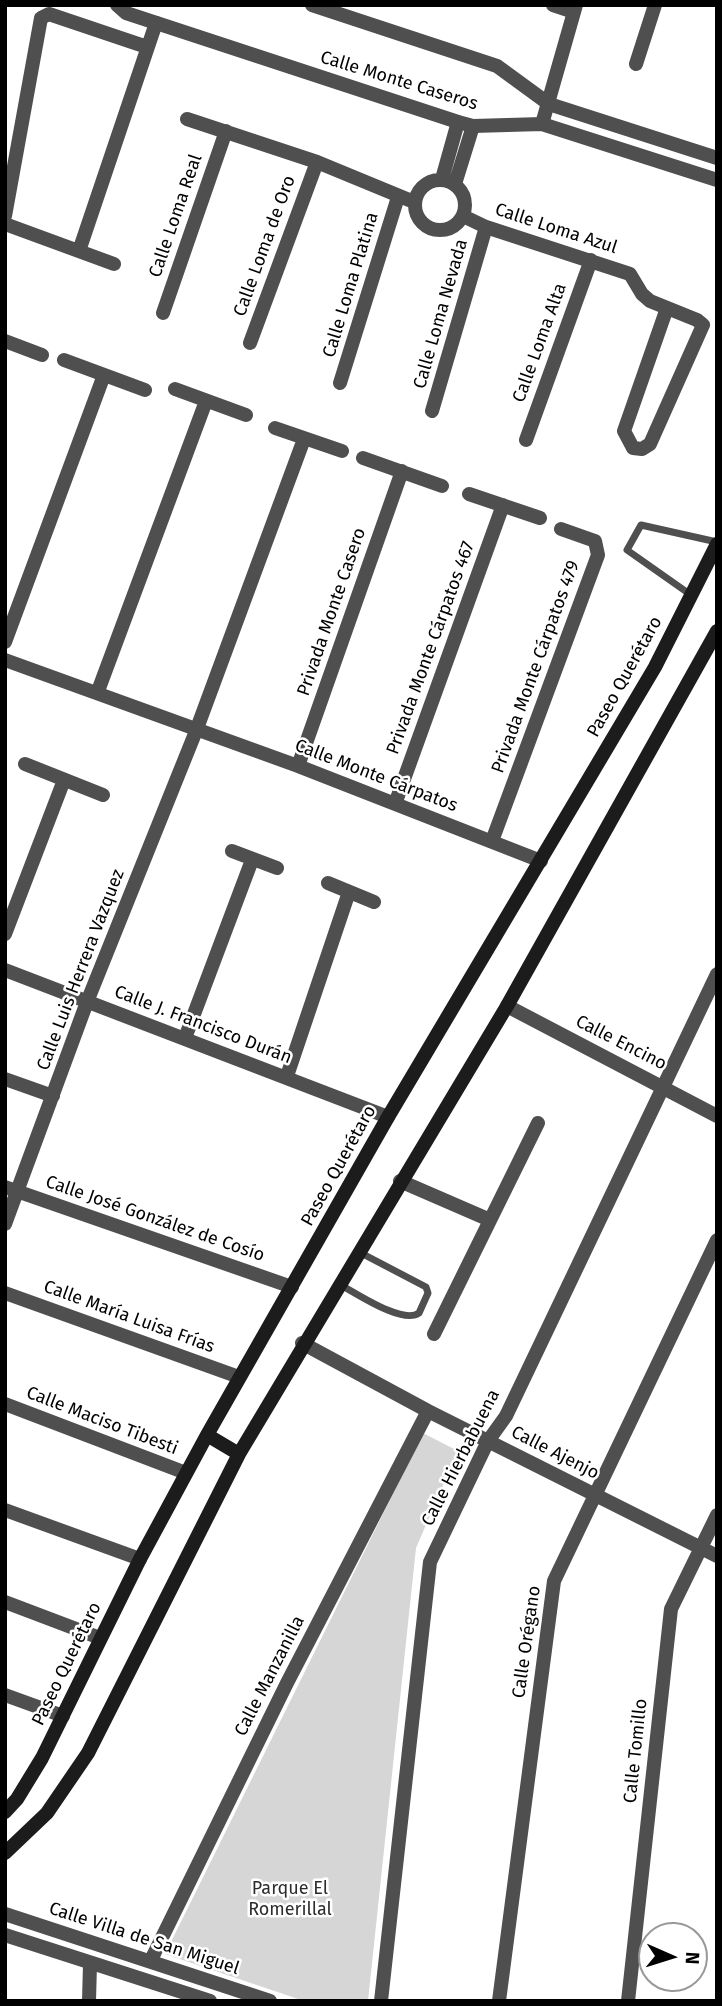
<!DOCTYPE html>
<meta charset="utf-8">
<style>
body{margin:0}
#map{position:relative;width:722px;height:2006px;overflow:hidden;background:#fff;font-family:"Fira Sans",sans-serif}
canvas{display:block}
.frame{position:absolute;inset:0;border:7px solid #000;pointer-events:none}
.north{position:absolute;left:638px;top:1922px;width:70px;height:70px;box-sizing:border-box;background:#fff;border:2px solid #999;border-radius:50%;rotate:93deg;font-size:19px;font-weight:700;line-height:28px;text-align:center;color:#000}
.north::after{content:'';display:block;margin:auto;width:24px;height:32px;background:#000;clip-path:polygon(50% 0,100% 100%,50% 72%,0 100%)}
</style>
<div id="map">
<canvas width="722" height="2006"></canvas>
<div class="frame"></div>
<div class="north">N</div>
</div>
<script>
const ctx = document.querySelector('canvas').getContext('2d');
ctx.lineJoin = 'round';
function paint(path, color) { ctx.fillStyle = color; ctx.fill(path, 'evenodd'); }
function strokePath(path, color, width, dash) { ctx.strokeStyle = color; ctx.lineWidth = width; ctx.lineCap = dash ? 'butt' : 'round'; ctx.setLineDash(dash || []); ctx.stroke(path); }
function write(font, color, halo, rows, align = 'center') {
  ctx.font = font + ' "Fira Sans",sans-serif'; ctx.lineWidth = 5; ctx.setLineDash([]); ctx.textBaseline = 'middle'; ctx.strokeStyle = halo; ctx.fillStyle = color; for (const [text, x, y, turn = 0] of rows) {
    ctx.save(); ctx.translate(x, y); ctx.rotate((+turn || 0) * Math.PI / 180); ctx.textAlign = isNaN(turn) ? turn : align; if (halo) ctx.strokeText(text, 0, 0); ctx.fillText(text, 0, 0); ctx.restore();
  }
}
paint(new Path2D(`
 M423,1433l35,18 -42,97 -48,453h-64l-139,-47z`), '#d6d6d6');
strokePath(new Path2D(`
 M691,595l-64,-45 14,-25 76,17
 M339,1284c17,9 64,41 80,29l9,-20 -2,-6 -67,-35`), '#4f4f4f', 7);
strokePath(new Path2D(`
 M553,5l21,7
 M636,64l19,-59
 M187,119l130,43 97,40
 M542,124l34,-119
 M442,179l16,-57
 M415 205a25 25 0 1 1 50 0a25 25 0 1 1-50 0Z
 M455,184l18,-58
 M5,216l36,-198 8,-4 98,33
 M463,216l23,11 144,47 12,20 8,7 47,19 6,5 -53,119 -8,5 -9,-1 -9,-17 43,-123
 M5,224l109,40
 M79,251l77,-228
 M163,313l63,-182
 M5,341l37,14
 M250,343l67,-181
 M64,360l81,30
 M340,383l58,-186
 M175,389l71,26
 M432,411l54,-184
 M275,428l67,23
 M526,440l65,-180
 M363,458l79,28
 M469,494l71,24
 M5,642l99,-267
 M5,660l293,106 243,95
 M98,691l108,-290
 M25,764l78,31
 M298,766l104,-295
 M395,804l108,-299
 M492,841l106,-286 -3,-14 -34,-12
 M232,851l45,17
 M328,883l46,19
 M5,934l59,-154
 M5,970l383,147
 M507,1006l210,110
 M185,1038l67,-178
 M287,1076l62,-184
 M5,1079l48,17
 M400,1181l90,39
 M5,1187l287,100
 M5,1224l82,-222 109,-271 108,-292
 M5,1293l234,84
 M434,1334l104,-211
 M302,1343l126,68 289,145
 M5,1404l181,69
 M5,1510l135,49
 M5,1602l95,36
 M5,1914l265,87
 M5,1935l205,66
 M151,1960l136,-277 141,-272
 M89,2001l1,-37
 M381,2001l49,-439 58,-121 18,-25 211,-442
 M499,2001l55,-420 163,-341
 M628,2001l43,-392 46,-94`), '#4f4f4f', 14);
strokePath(new Path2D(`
 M117,5l9,8 332,109 15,4 69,-2 175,56
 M312,5l185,61 52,38 168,54
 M5,1695l58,21`), '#4f4f4f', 14);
strokePath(new Path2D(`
 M207,1435l32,19
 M5,1812l12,-13 25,-41 98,-199 67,-124 181,-318 267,-450 62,-123
 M5,1853l42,-40 41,-60 151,-299 268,-448 210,-375`), '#1c1c1c', 14);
write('18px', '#000', '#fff', [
 ["Calle Monte Caseros",399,81,17],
 ["Calle Loma Real",176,216,-71],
 ["Calle Loma Azul",556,229,18],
 ["Calle Loma de Oro",265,246,-70],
 ["Calle Loma Platina",351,285,-73],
 ["Calle Loma Nevada",441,314,-74],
 ["Calle Loma Alta",540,343,-70],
 ["Privada Monte Casero",332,612,-71],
 ["Privada Monte Cárpatos 467",431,648,-70],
 ["Privada Monte Cárpatos 479",536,667,-70],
 ["Paseo Querétaro",625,677,-61],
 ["Calle Monte Cárpatos",376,776,21],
 ["Calle Luis Herrera Vazquez",81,970,-69],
 ["Calle J. Francisco Durán",203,1025,21],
 ["Calle Encino",621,1043,27],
 ["Paseo Querétaro",339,1166,-61],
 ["Calle José González de Cosío",155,1219,19],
 ["Calle María Luisa Frías",129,1317,20],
 ["Calle Maciso Tibesti",102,1421,21],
 ["Calle Ajenjo",555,1453,27],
 ["Calle Hierbabuena",461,1458,-63],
 ["Calle Orégano",527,1642,-82],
 ["Paseo Querétaro",67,1664,-64],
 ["Calle Manzanilla",270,1676,-63],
 ["Calle Tomillo",636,1751,-84],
 ["Calle Villa de San Miguel",144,1939,18]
]);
write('18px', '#2d2d2d', '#fff', [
 ["Parque El",290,1889],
 ["Romerillal",290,1910]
]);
</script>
